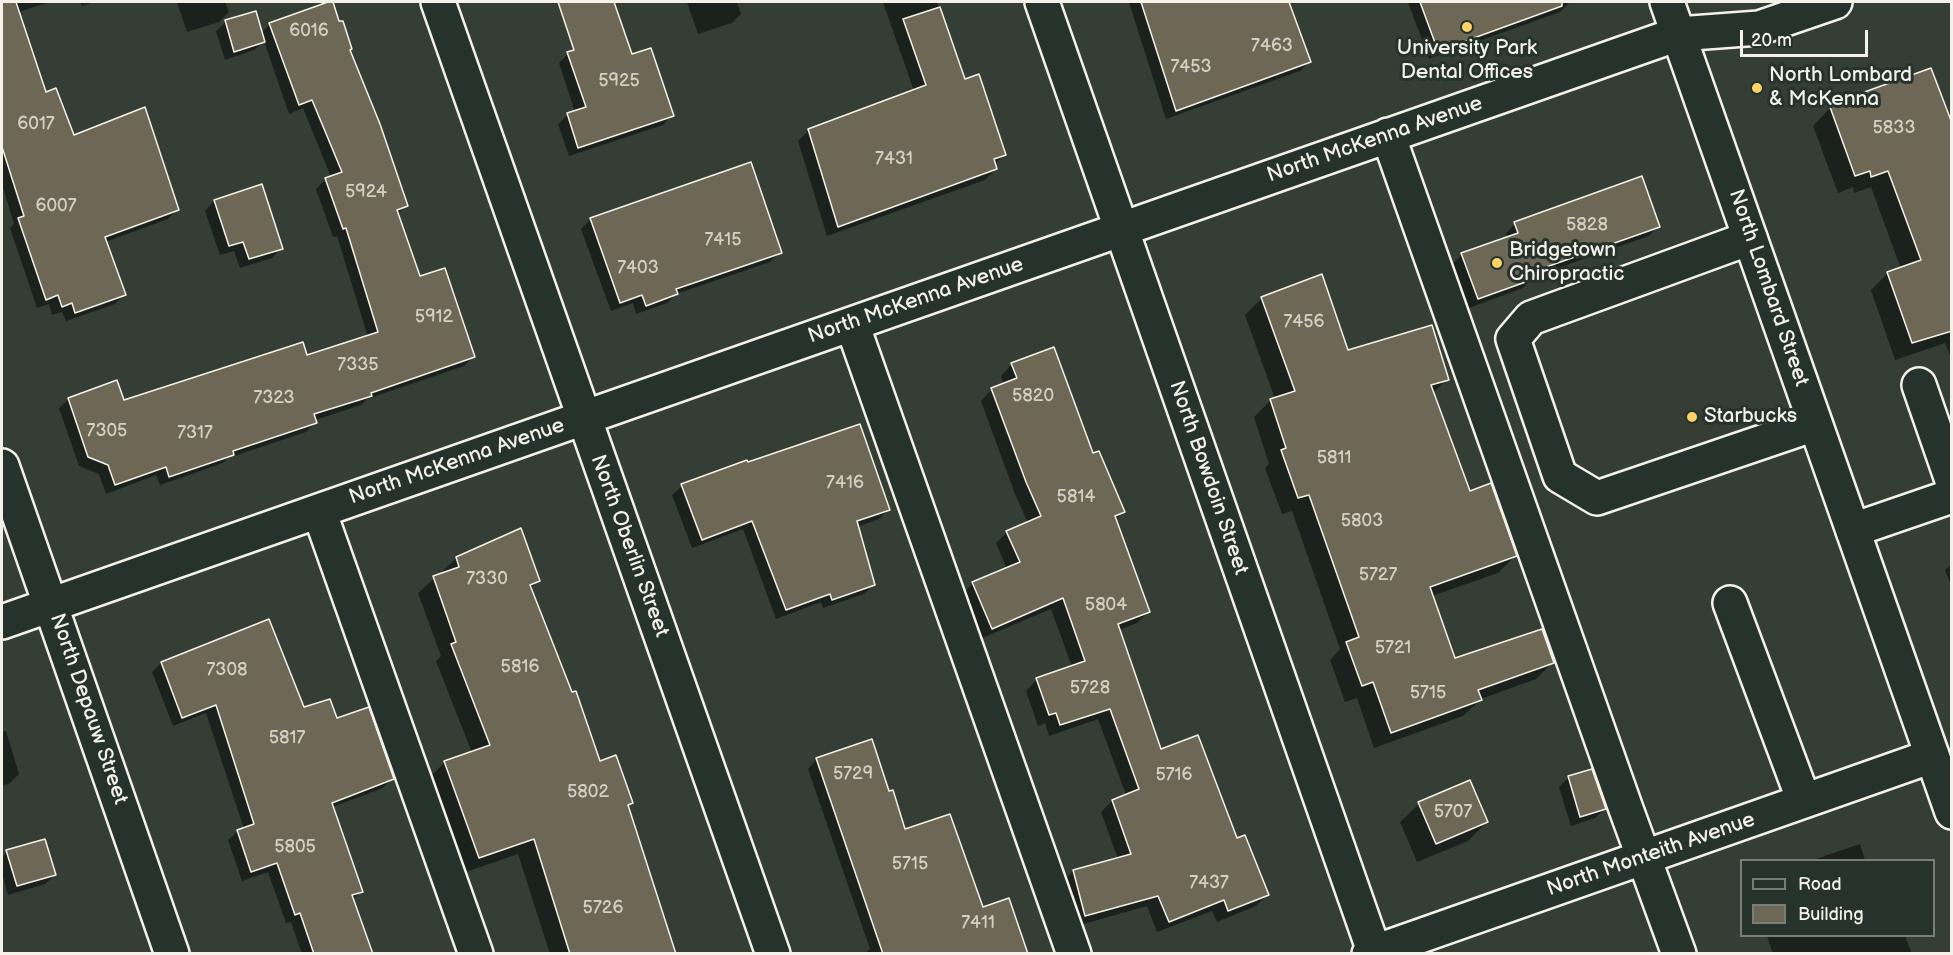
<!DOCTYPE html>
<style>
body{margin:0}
#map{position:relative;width:1953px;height:955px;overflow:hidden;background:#343e35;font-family:"Balsamiq Sans",sans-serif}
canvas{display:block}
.frame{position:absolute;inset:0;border:3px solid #f4f1e8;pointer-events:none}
.legend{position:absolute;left:1740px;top:859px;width:195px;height:78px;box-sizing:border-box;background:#26332d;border:2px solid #787f78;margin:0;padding:8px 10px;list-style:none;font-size:18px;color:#f4f1e8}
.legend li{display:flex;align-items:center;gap:12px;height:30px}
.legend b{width:30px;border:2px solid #787f78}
.scale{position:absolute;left:1740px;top:30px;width:128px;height:27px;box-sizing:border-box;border:3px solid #f4f1e8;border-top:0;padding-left:8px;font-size:18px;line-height:21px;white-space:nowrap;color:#f4f1e8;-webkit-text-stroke:4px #26332d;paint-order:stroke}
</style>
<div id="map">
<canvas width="1953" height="955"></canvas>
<div class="frame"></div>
<ul class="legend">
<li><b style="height:8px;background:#26332d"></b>Road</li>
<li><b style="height:16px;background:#6c6855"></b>Building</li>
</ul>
<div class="scale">20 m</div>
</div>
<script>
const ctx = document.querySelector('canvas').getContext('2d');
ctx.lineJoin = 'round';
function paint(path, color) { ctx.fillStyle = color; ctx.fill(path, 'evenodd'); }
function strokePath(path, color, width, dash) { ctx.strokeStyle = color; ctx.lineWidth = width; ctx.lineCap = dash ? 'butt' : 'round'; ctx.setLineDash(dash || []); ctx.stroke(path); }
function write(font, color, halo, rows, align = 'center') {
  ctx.font = font + ' "Balsamiq Sans",sans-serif'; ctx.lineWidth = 6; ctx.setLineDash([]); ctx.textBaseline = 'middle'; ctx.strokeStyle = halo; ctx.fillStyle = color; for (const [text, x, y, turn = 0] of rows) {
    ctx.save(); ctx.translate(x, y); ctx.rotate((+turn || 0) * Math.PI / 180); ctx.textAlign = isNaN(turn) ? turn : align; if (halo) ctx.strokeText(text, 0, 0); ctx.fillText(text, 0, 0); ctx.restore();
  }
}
paint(new Path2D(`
 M2,2h48l-32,10 27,82 28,43 104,73 -9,9 -63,23 19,52 -9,10 -49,17 -4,-9 -10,3 -3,-11 -12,4 -27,-80 4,-4 -12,-40z
 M80,2h14l-12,4z
 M177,2h48l4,10 -10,10 -32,10z
 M332,2l74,203 -9,10 22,63 54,79 -9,9 -97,33 -6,6 -46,15 1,2 -10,10 -78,26 -5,5 -63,22 -4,-10 -50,19 -7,-20 -20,-8 -20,-58 10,-9 54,3 183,-45 62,-20 -31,-101 -4,1 -17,-48 9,-9 6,-3 -28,-69 -14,6 -25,-73 -10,9 -29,10 -9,-29 10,-9 35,11 9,-9z
 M687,2h50l4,12 -9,9 -34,11z
 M883,2h54l27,79 40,74 -10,10 2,4 -11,11 -158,56 -29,-95 10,-10 106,-40z
 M1129,2h159l22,59 -10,10 -134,48z
 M1408,2h162l-10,10 -131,47z
 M568,54l63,2 41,59 -9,10 -94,31 -11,-32 10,-9 7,-3 -16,-49z
 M1846,100l100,14 6,-2v248l-7,-17 -50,17 -24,-70 17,-17 13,-4 -30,-82 -17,6 -1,-6 -15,6 -25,-67 17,-18 11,-3z
 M214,201l67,47 -9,10 -32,10 -6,-17 -14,4 -15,-44z
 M591,219l189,33 -10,10 -94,32 -9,9 -31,11 -3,-11 -22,8 -30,-82z
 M1515,224l143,3 -9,9 -117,41 -9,11 -54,20 -17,-44 10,-9 46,-17 -2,-5z
 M1262,298l85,54 100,27 -14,14 36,100 46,63 -17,17 -66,23 22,64 99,2 -17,17 -55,20 -18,17 -89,32 -17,-50 -12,4 -15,-42 10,-11 -48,-138 -10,3 -17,-46 4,-4 -15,-47 17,-17 4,-1 -30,-84z
 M1012,364l80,91 32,56 -9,9 33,92 -11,11 -18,7 41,121 76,89 31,55 -11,11 -39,16 -5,-11 -55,21 -10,-26 -74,21 -11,-44 11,-12 45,-12 -17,-47 11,-11 14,-6 -28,-76 -49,17 -4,-13 -7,3 -12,-35 11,-12 35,-12 -21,-58 -71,30 -18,-44 11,-12 34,-14 -11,-26 11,-11 21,-9 -13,-29 -34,-93 11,-12 12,-4 -3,-9z
 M682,486l206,24 -9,9 -22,8 17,57 -10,10 -41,14 -2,-6 -45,17 -33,-90 -51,19 -20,-53z
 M457,558l81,23 -8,8 69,174 33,39 -5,5 47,147h-124l-32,-100 -55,19 -33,-96 15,-15 27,-9 -36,-92 5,-5 -23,-63z
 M1952,564v24l-7,-18z
 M161,663l175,57 56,59 -9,9 -51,19 29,85 -9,8 19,54h-69l-11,-32 -5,1 -18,-51 -26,9 -14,-41 10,-9 6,-2 -38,-116 -33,13 -21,-54z
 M6,731l13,43 -9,9 -8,3v-54z
 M817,759l71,34 17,38 119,123h-160l6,-5 -62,-180z
 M1569,777l35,32 -9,9 -24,8 -12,-39z
 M1419,804l68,18 -19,19 -51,21 -17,-40z
 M1860,844l5,16h-52z
 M7,851l48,24 -10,9 -37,11 -6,-22v-16z
 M1767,936h138l7,18h-139z`), '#0007');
const building = new Path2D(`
 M2,2h14l30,90 10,-4 18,47 71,-28 34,103 -74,27 21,58 -51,18 -3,-10 -10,4 -4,-12 -12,5 -28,-82 6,-2 -22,-69z
 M328,2h5l6,19h4l9,28 -2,1 30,74 28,82 -11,4 23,66 25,-8 30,89 -104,36 1,3 -58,18 3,9 -84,28 1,4 -65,22 -3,-10 -51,18 -7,-20 -20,-8 -20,-59 49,-18 7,20 179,-58 4,13 71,-23 -32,-104 -3,1 -18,-51 17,-6 -30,-72 -13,5 -30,-82z
 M558,2h56l18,52 19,-6 23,68 -96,32 -11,-35 19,-6 -19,-55 7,-2z
 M1141,2h148l22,60 -135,49z
 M1420,2h142v4l-124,45z
 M940,7l25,72 14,-5 27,81 -12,4 3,10 -159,58 -30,-98 118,-44 -23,-66z
 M256,11l9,31 -31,10 -9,-32z
 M1931,68l21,55v208l-40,12 -25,-71 34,-12 -33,-89 -17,6 -1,-6 -15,5 -25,-69 17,-5 -2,-3z
 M751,162l31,91 -106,36 2,5 -32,12 -4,-11 -22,8 -30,-85z
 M1642,176l18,51 -128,45 2,7 -56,20 -17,-46 57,-20 -4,-11z
 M262,184l21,65 -34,10 -6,-17 -14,4 -15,-46z
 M1322,274l26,76 84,-25 17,55 -18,5 39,106 21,-8 26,73 -87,31 25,71 87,-29 12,34 -76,27 4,10 -91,33 -18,-51 -11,4 -16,-44 13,-5 -50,-142 -11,3 -17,-48 5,-2 -16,-49 25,-8 -34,-94z
 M1054,347l39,106 6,-2 26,61 -10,4 35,96 -32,12 43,125 37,-14 39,103 8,-3 24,60 -41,16 -4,-11 -55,22 -11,-26 -73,20 -12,-46 58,-16 -19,-54 27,-11 -29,-80 -50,16 -4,-12 -7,2 -13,-37 49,-17 -22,-63 -71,31 -20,-47 48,-20 -14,-31 35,-15 -15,-34 -35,-94 26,-10 -6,-15z
 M860,424l30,86 -33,11 18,64 -43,15 -2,-6 -44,16 -34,-89 -50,19 -21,-56 66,-24 1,2z
 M521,528l19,53 -10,4 42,107 4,-1 24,70 16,-6 17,48 -5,2 48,149h-106l-36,-115 -55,19 -35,-97 46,-16 -39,-101 5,-2 -23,-66 26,-9 -3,-10z
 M269,619l35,88 26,-8 7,19 32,-11 25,72 -62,24 31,89 -11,3 21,59h-59l-14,-41 -5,2 -18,-52 -26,9 -14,-42 17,-6 -38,-119 -34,13 -21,-56z
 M872,739l17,52 4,-1 12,39 45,-15 33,93 26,-9 19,56h-145l-67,-196z
 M1592,769l14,40 -26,8 -12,-41z
 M1470,780l18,42 -52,22 -18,-42z
 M45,839l11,36 -39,11 -11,-36z`);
paint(building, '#6c6855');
strokePath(building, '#f4f1e8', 1.5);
const minor = new Path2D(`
 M438,2l335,952
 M1042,2l333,952
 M1388,135l238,674 53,145
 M1750,238l-219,80 -18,21 47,137 37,22 218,-74
 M852,324l222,630
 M1919,385l33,95
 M2,466l170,488
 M319,511l157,443
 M1853,530l99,-34
 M1730,603l74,198
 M2,622l1676,-588 81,-6 76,-26
 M1369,954l563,-198`);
const major = new Path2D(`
 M1667,2l285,810`);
strokePath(minor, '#f4f1e8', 38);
strokePath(major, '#f4f1e8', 38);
strokePath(minor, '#26332d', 33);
strokePath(major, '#26332d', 33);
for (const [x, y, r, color] of [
 [1467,27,6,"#ffd166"],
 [1757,88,6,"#ffd166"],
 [1497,263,6,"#ffd166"],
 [1692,417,6,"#ffd166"]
]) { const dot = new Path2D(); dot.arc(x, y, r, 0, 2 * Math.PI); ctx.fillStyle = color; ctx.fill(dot); strokePath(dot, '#26332d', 2); }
write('18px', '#d2cfc3', null, [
 ["6016",309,31],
 ["7463",1272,46],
 ["7453",1191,67],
 ["5925",619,81],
 ["6017",36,124],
 ["5833",1894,128],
 ["7431",894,159],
 ["5924",366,192],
 ["6007",56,206],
 ["5828",1587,225],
 ["7415",723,240],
 ["7403",638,268],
 ["5912",434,317],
 ["7456",1304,322],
 ["7335",358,365],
 ["5820",1033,396],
 ["7323",274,398],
 ["7305",107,431],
 ["7317",195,433],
 ["5811",1334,458],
 ["7416",845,483],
 ["5814",1076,497],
 ["5803",1362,521],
 ["5727",1378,575],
 ["7330",487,579],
 ["5804",1106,605],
 ["5721",1393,648],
 ["5816",520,667],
 ["7308",227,670],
 ["5728",1090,688],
 ["5715",1428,693],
 ["5817",287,738],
 ["5729",853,774],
 ["5716",1174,775],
 ["5802",588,792],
 ["5707",1453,812],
 ["5805",295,847],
 ["5715",910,864],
 ["7437",1209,883],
 ["5726",603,908],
 ["7411",978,923]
]);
write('21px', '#f4f1e8', '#26332d', [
 ["University Park",1467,49,"center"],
 ["Dental Offices",1467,73,"center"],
 ["North Lombard",1769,76],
 ["& McKenna",1769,100],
 ["Bridgetown",1509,251],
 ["Chiropractic",1509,275],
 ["Starbucks",1704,417]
], 'left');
write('21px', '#f4f1e8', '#26332d', [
 ["North McKenna Avenue",1375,140,-19],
 ["North Lombard Street",1768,288,71],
 ["North McKenna Avenue",916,301,-19],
 ["North McKenna Avenue",457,462,-19],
 ["North Bowdoin Street",1208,478,71],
 ["North Oberlin Street",629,546,70],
 ["North Depauw Street",88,709,71],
 ["North Monteith Avenue",1651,855,-19]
]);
</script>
